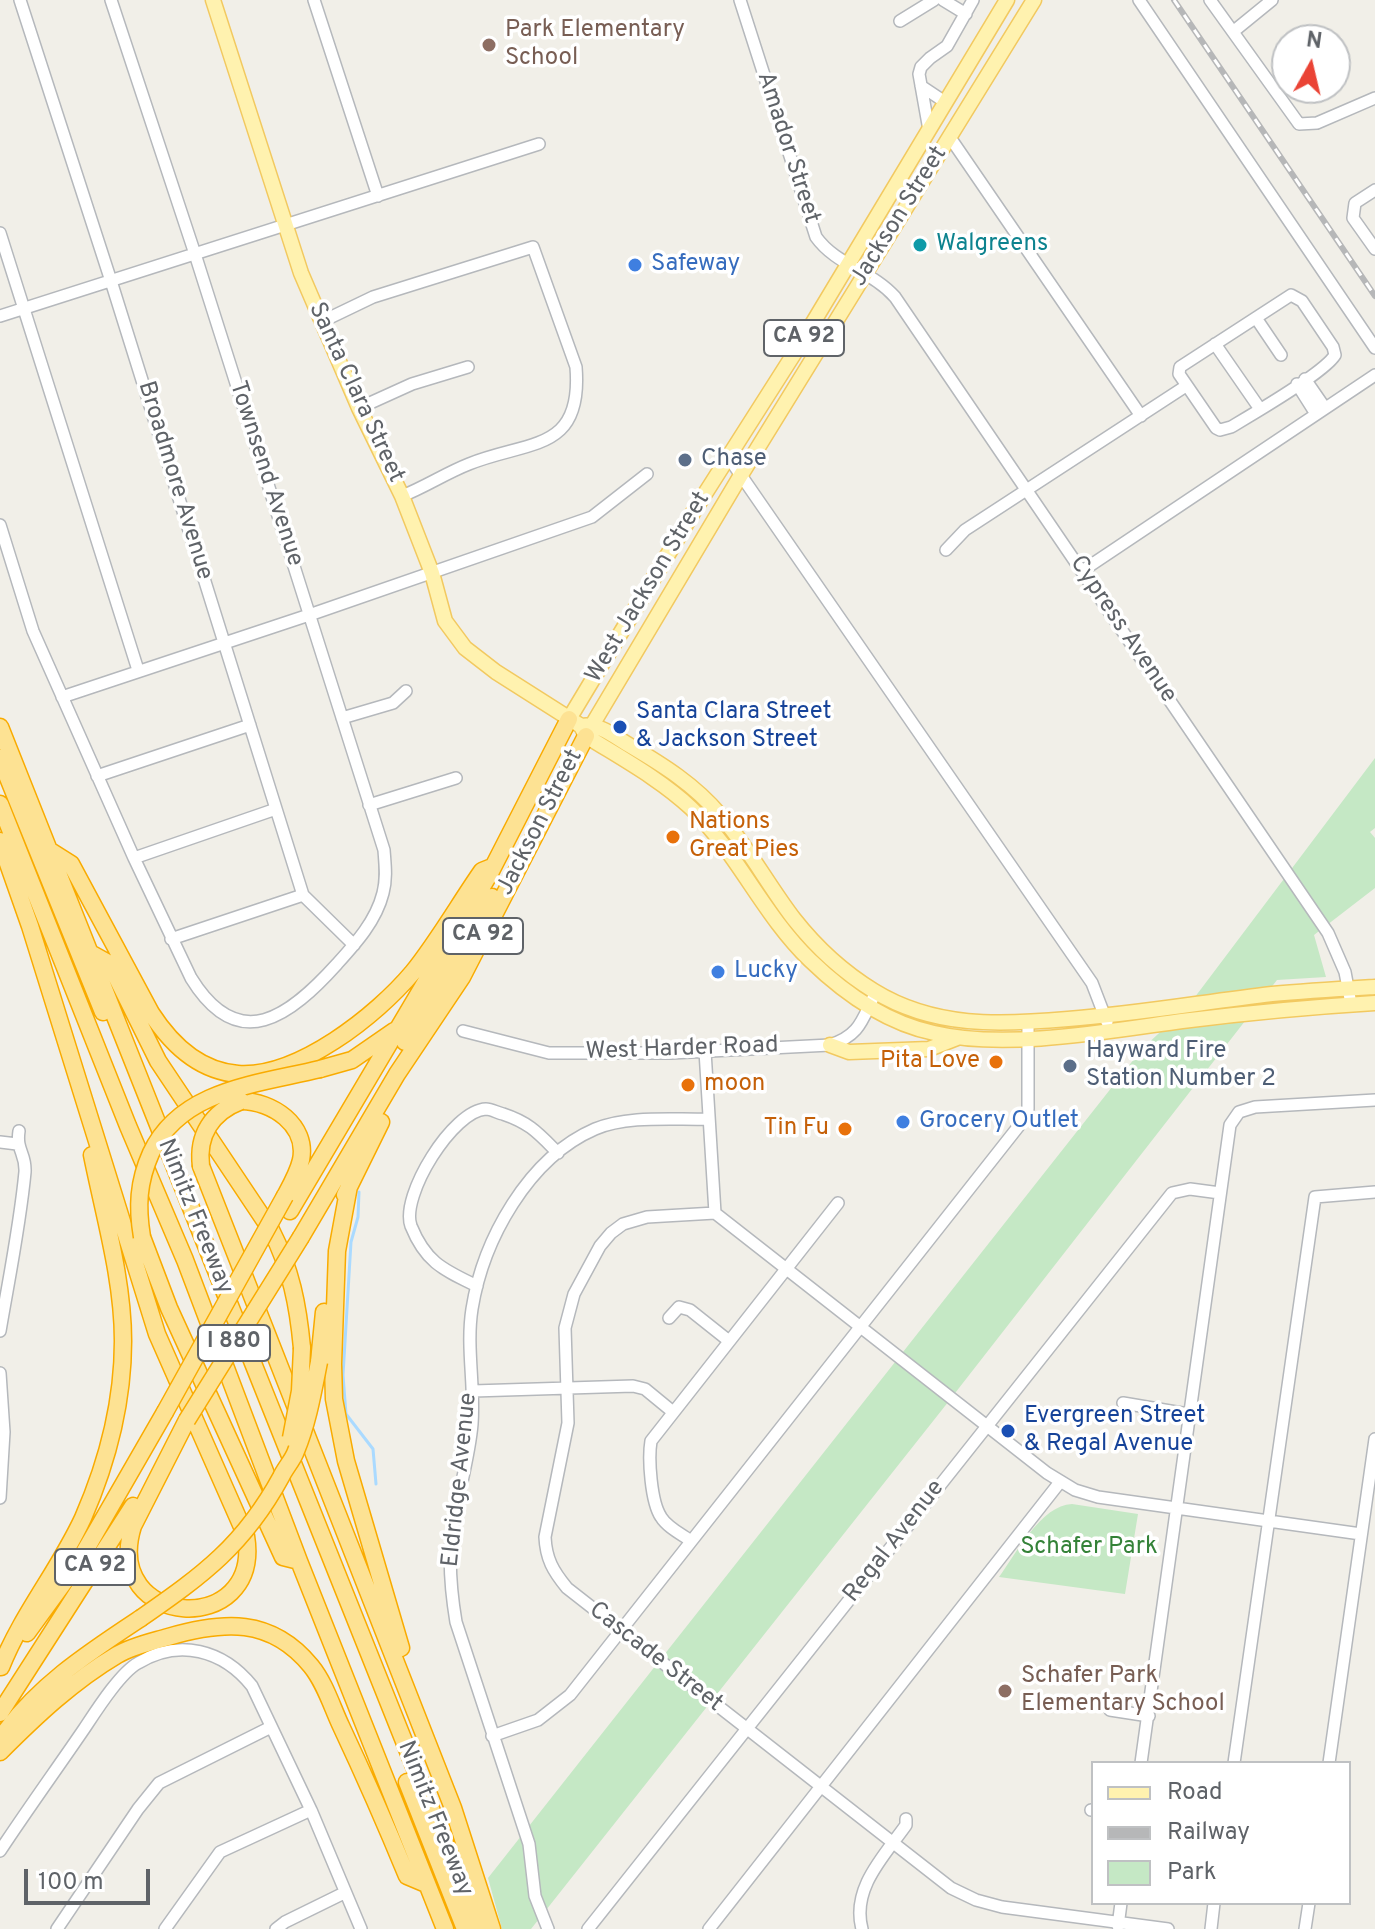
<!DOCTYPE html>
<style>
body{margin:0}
#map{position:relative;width:1375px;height:1929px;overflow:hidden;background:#f1efe8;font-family:Overpass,sans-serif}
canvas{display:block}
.legend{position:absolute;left:1091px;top:1761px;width:260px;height:144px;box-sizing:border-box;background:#fff;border:2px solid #bfc1c3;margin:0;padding:10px 14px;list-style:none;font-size:24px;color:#5f6368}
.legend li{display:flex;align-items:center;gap:16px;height:40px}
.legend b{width:40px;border:2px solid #bfc1c3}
.north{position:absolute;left:1271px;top:24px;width:80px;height:80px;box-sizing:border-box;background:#fff;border:2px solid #bfc1c3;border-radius:50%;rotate:8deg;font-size:22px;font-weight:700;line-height:32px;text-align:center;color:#5f6368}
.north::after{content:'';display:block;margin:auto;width:28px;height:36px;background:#ea4335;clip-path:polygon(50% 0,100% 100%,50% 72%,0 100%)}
.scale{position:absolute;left:24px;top:1869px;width:126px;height:36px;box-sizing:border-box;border:4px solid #5f6368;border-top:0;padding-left:10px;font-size:24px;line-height:28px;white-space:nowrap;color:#5f6368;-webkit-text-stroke:6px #fff;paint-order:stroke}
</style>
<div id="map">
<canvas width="1375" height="1929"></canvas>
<ul class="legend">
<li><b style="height:10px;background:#fff2af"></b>Road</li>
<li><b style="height:10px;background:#b6b7b8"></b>Railway</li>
<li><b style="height:22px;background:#c5e8c5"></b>Park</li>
</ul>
<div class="north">N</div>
<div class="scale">100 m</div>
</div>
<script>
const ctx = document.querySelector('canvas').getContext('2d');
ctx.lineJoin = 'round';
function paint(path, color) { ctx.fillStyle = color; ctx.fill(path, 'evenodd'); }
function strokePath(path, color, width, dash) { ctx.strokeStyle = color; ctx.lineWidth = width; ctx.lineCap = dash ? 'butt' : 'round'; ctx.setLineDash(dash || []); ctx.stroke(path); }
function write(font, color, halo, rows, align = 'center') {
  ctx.font = font + ' Overpass,sans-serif'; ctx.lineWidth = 7; ctx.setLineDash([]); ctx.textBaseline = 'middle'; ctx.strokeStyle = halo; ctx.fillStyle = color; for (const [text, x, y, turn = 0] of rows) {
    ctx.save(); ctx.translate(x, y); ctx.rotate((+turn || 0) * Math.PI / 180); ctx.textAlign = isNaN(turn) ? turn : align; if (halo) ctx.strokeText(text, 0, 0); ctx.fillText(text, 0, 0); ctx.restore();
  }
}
paint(new Path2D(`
 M1375,758v70l-5,4 5,6v50l-61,47 12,42 -49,3 -332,426 -414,523h-29l-14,-51 654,-829 46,-43 13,-17z
 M1072,1504l66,10 -13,80 -126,-17c17,-23 42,-72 73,-73z`), '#c5e8c5');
strokePath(new Path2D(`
 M359,1192l-1,25 -7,25 -8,133 3,39 27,35 3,35`), '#aadaff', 3);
const minor = new Path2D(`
 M20,0l91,281 192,614 51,50
 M314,0l64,196
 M740,0l76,237c20,28 56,34 79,60l433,636 17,39 6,32
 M943,0l23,14
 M1139,0l236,348
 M1210,0l89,124 18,-1 58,-25
 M900,21l34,-21
 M1234,31l38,-31
 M921,86l24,16
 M929,130l-10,-56 2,-7 9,-9 17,-12 26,-46
 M949,136l192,280
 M1375,190l-20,13 -2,15 22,31
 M0,233l138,437
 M1291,295l11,6 31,46 2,8c-11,18 -82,59 -104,72l-11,3 -4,-2 -37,-54 1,-7z
 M0,316l539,-172
 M1256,318l25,37
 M321,322l52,-25 160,-50 43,120c7,86 -48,73 -107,97 -23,9 -44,23 -67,32
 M1215,344l45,65
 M1305,379l20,29
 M1297,384l19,30
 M359,408l53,-24 56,-17
 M729,458l363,525 15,39
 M0,525l33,106 101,227 57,120c48,78 99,38 146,-14 19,-21 39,-43 46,-71 4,-15 2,-29 1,-43l-189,-596 -84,-254
 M946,550l19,-20 221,-144
 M1082,571l293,-196
 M62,697l253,-84 277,-96 55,-43
 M342,718l51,-15 13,-12
 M97,776l153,-51
 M369,805l87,-27
 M134,858l142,-49
 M171,939l132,-44
 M463,1031l86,22h122l159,-8c31,-10 32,-26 46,-53
 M705,1051l10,162 332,260 28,17 23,7 263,37
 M0,1142l17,2
 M715,1213l-68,4 -24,7 -12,9 -11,13 -26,48 -9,34 3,95 -23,114c1,22 8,34 22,51l384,300 25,12 26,7 166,22
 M477,1286c-33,-16 -51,-23 -66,-60 -11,-30 42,-116 75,-117 5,0 12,4 17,5 27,9 35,19 55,39
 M669,1318l10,-11 11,3 39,31
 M0,1331c9,-53 20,-106 25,-159 1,-19 -9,-21 -6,-41
 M0,1373l4,59 -4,66
 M473,1391l160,-5 12,3 28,23
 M1123,1403l65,11
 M691,1541c-10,-7 -24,-14 -30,-24 -10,-15 -13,-58 -10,-76l187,-238
 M1110,1710l39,6
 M492,1736l46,-16 32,-25 448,-568 10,-18v-87
 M1141,1763l89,-638 9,-13 16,-5 120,-7
 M1234,1763l81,-566 60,-5
 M1329,1763l46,-324
 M1091,1810h2
 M0,1851c27,-41 56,-81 84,-122 12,-18 36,-56 54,-66 41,-25 85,-13 114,23l59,124 50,119
 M1118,1926l3,-23
 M57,1929l81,-120 21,-26 112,-56
 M165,1929l55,-77 91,-42
 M276,1929l9,-7 59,-29
 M548,1929l-13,-33 -6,-52 -73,-222c-5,-30 -8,-60 -4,-90 5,-36 17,-72 20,-108 3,-38 -6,-77 0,-115 11,-69 56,-151 123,-180 33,-14 79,-9 114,-10
 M588,1929l584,-736 18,-4 30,4
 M709,1929l351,-447
 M862,1929c-11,-41 23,-74 44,-104v-6
 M1211,1929l3,-26
 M1305,1929l4,-26`);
const major = new Path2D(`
 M213,0l88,273 58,135 43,88 30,77 13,48 20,27 31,24 85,54 5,10c35,22 74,43 105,72 46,44 72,107 119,152 34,33 77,63 124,73 71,17 175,-2 248,-12 64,-8 128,-14 193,-18
 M569,719l125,-208 105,-165 208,-346
 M581,726c18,-3 33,10 48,19 34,20 66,40 91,70 28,32 48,70 74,104 22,28 49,53 80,72 60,37 126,34 194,28 68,-5 136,-17 204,-25 34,-3 69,-5 103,-7
 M588,732l153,-257 293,-475
 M830,1045l19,7 80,-3 28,-11`);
const highway = new Path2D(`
 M0,727c161,400 316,803 479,1202
 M0,758l103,254
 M0,804l128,322 57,134 114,301 146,368
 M0,841l30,85 127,408 89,202c17,103 -145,93 -113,-10l54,-106
 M52,852l19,12 80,149c20,31 48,58 87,61 60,4 139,-59 175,-102 25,-31 46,-68 69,-101l10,-4
 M92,954l18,10 48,97 113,169c20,39 27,75 31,118
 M405,1042l87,-145
 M320,1069l32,-9 42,-29
 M241,1101c31,0 67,24 60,59 -3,13 -10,25 -16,36
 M201,1166l252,642 39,121
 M349,1186l-12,65 -4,113 1,35 12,62 55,187
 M345,1195l36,-73
 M290,1211l199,-336 80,-156
 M142,1237l27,71 114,249 16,4
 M301,1237l96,-163 65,-97 124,-241
 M319,1362l5,-50
 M27,1633l51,-70 87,-151
 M1,1667c21,-53 58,-97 82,-149 24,-55 40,-116 40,-177 0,-62 -19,-126 -31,-186
 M0,1713l133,-207
 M0,1739c37,-53 88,-86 141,-121
 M0,1752c36,-36 73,-71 117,-97 15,-9 34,-13 51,-18 55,-16 103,-20 143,29 14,17 21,41 30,60 23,49 45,99 66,150l19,8
 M407,1782l58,147`);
strokePath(minor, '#b5b8bc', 14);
strokePath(major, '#f2c960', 17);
strokePath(highway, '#f9ab00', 19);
strokePath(minor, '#fff', 11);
strokePath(major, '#fff2af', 14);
strokePath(highway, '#fde293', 16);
const rail = new Path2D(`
 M1174,0l201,296`);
strokePath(rail, '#b6b7b8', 6);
strokePath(rail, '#fff', 3, [9]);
const highwayBridge = new Path2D(`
 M201,1166c-4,-31 11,-54 40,-65
 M142,1237c-5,-30 -4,-55 9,-84 30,-64 108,-69 169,-84
 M165,1412l120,-216
 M187,1420l114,-183
 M291,1438l9,-47 2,-43
 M141,1618c62,-43 103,-73 140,-141 4,-9 12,-17 15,-26 12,-29 17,-59 23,-89`);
strokePath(highwayBridge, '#f9ab00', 19, []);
strokePath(highwayBridge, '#fde293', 16);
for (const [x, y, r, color] of [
 [489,45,8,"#8d6e63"],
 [920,245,8,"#0f9aa8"],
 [635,265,8,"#3f7fe0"],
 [685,460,8,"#5c6f8a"],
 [620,727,8,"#1a4fb4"],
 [673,837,8,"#e8710a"],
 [718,972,8,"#3f7fe0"],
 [996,1062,8,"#e8710a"],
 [1070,1066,8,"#5c6f8a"],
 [688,1085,8,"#e8710a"],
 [903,1122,8,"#3f7fe0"],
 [845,1129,8,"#e8710a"],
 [1008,1431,8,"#1a4fb4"],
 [1005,1691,8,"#8d6e63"]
]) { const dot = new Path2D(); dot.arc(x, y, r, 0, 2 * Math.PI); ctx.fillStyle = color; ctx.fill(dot); strokePath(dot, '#fff', 3); }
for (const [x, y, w] of [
 [804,338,80],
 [483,936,80],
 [234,1343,72],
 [95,1567,80]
]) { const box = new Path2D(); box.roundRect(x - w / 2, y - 18, w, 36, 6); ctx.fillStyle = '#fff'; ctx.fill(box); strokePath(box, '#5f6368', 2); }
write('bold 22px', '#5f6368', null, [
 ["CA 92",804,338],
 ["CA 92",483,936],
 ["I 880",234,1343],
 ["CA 92",95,1567]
]);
write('24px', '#785e54', '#fff', [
 ["Park Elementary",505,31],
 ["School",505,59],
 ["Schafer Park",1021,1677],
 ["Elementary School",1021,1705]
], 'left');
write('24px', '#5f6368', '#fff', [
 ["Amador Street",787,148,72],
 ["Jackson Street",900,217,-58],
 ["Santa Clara Street",355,393,65],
 ["Townsend Avenue",265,474,72],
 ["Broadmore Avenue",174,481,73],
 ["West Jackson Street",649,588,-59],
 ["Cypress Avenue",1122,630,56],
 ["Jackson Street",541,823,-63],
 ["West Harder Road",682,1050,-2],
 ["Nimitz Freeway",194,1217,68],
 ["Eldridge Avenue",461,1480,-84],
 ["Regal Avenue",895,1542,-52],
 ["Cascade Street",655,1658,38],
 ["Nimitz Freeway",434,1819,68]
]);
write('24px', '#0d838f', '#fff', [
 ["Walgreens",936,245]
], 'left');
write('24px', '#366cbe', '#fff', [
 ["Safeway",651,265],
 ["Lucky",734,972],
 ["Grocery Outlet",919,1122]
], 'left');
write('24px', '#4e5e75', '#fff', [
 ["Chase",701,460],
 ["Hayward Fire",1086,1052],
 ["Station Number 2",1086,1080]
], 'left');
write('24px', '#164399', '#fff', [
 ["Santa Clara Street",636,713],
 ["& Jackson Street",636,741],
 ["Evergreen Street",1024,1417],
 ["& Regal Avenue",1024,1445]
], 'left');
write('24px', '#c56008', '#fff', [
 ["Nations",689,823],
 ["Great Pies",689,851],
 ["Pita Love",980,1062,"right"],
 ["moon",704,1085],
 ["Tin Fu",829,1129,"right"]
], 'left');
write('24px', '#348238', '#fff', [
 ["Schafer Park",1089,1548]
]);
</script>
